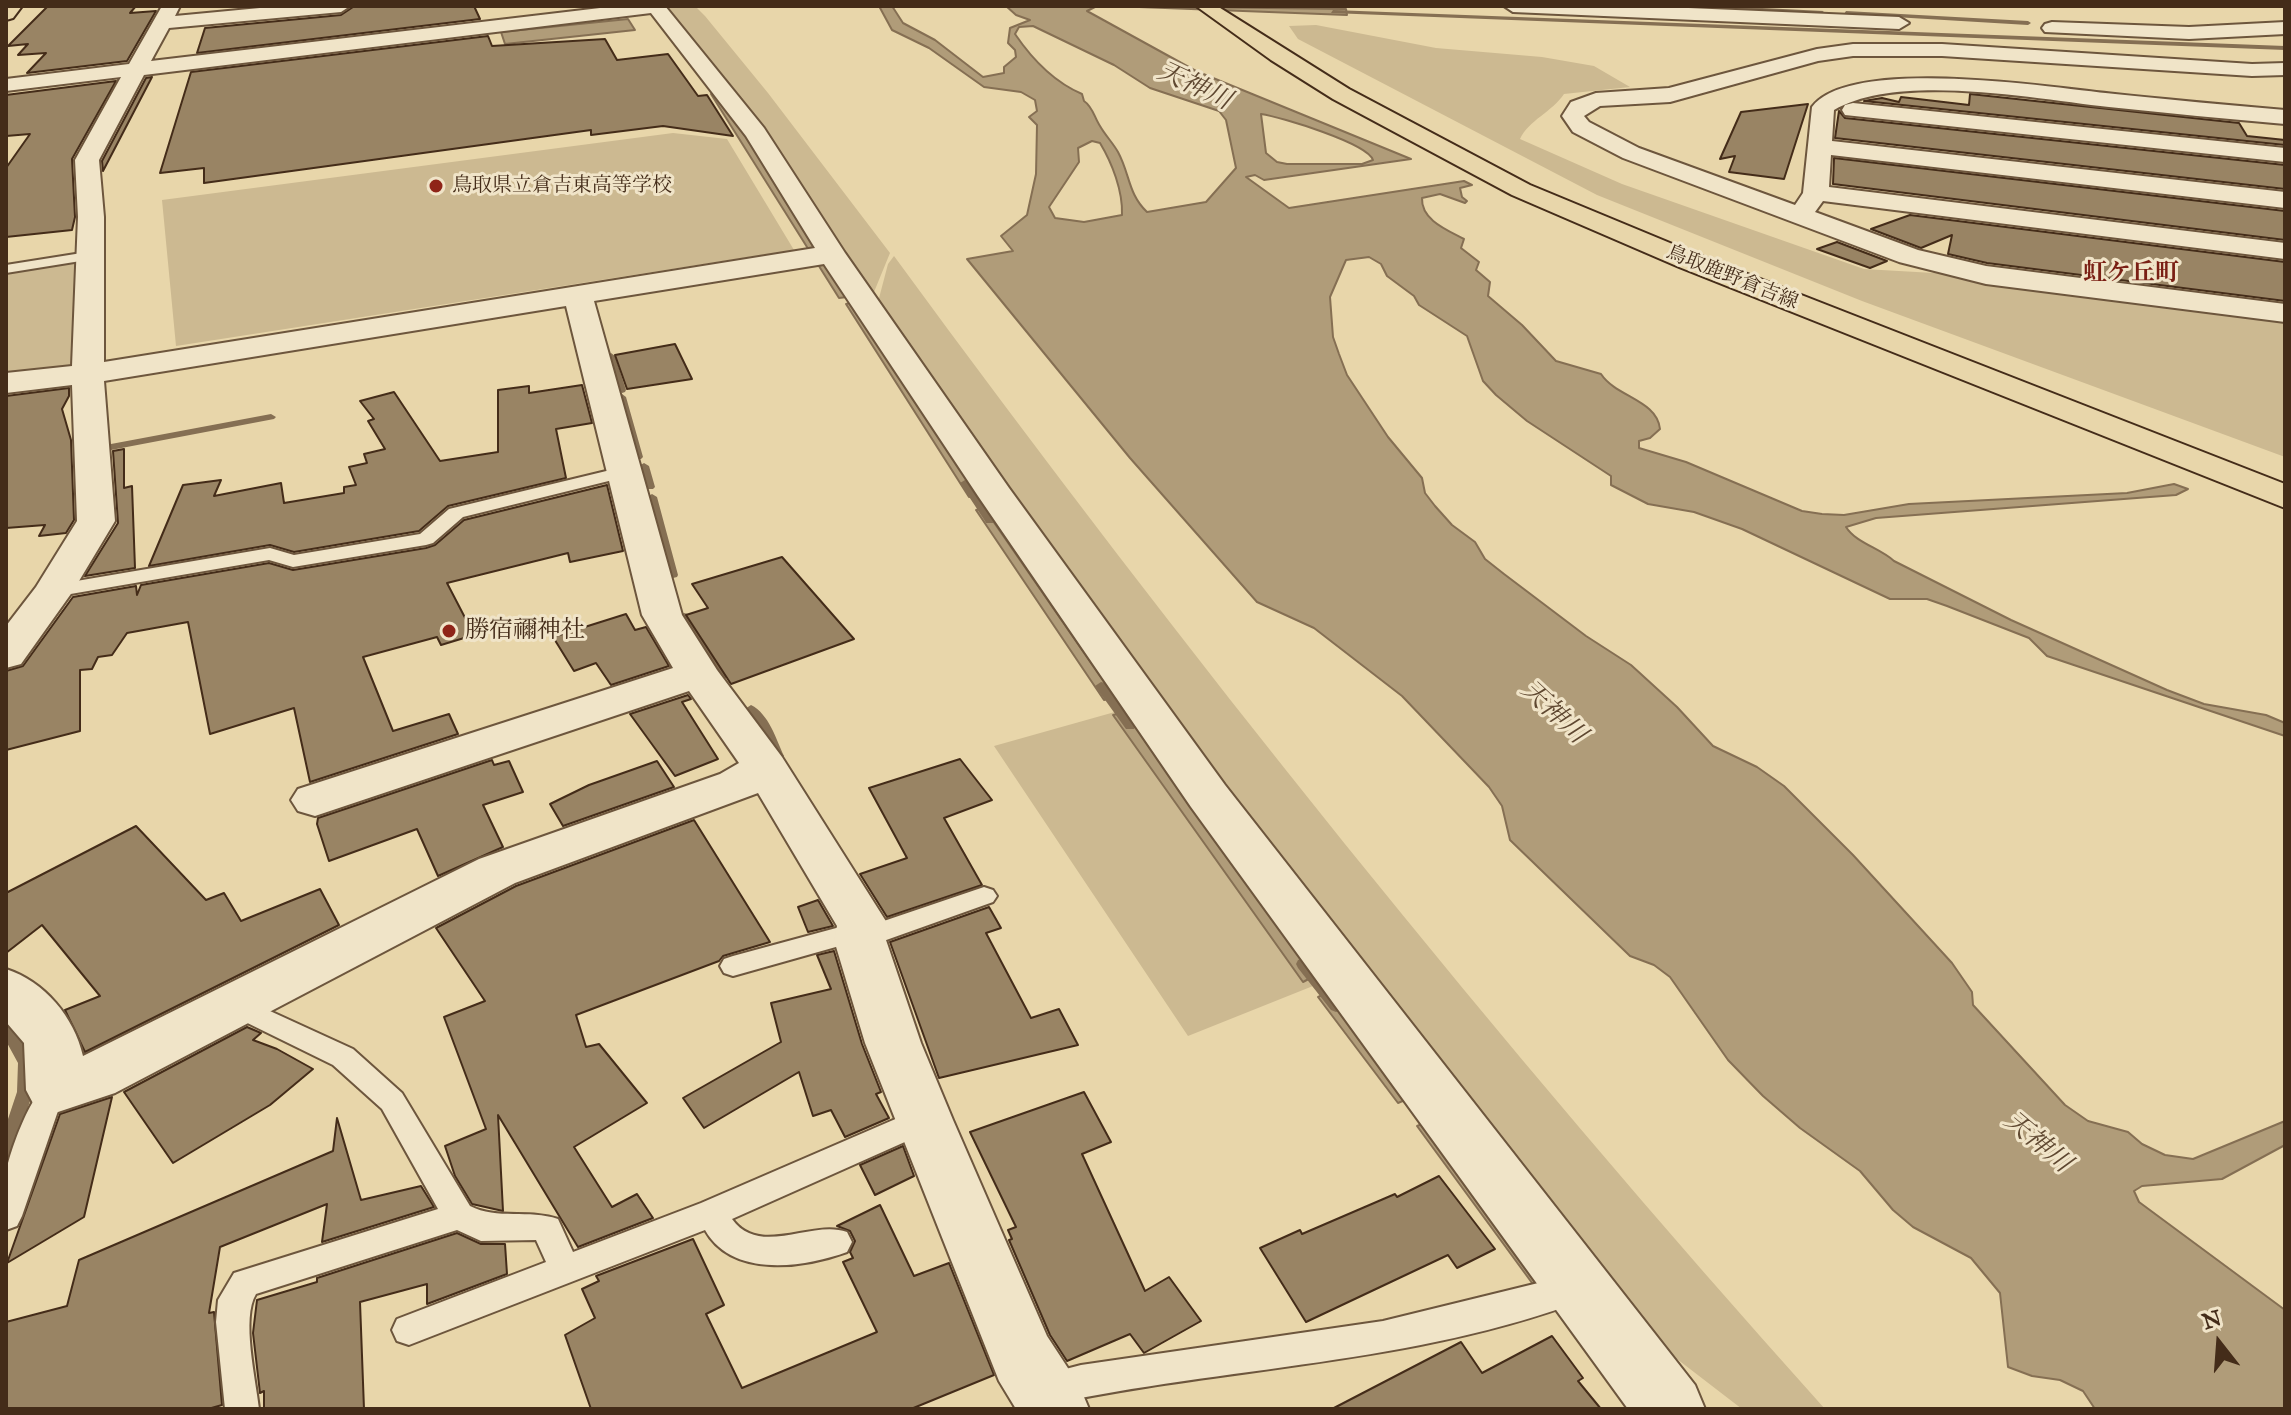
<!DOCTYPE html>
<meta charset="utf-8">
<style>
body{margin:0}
#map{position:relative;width:2291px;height:1415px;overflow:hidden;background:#e8d6aa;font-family:"IM FELL Great Primer",serif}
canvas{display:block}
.frame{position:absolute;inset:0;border:8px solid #442c19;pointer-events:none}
.north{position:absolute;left:2179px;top:1303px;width:80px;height:80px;-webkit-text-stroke:6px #f0e4c8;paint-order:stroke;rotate:343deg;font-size:22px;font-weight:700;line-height:32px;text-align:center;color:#442c19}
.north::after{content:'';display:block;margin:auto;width:28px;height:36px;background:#442c19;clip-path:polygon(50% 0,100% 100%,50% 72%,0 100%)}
</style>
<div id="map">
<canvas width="2291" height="1415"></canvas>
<div class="frame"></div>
<div class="north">N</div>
</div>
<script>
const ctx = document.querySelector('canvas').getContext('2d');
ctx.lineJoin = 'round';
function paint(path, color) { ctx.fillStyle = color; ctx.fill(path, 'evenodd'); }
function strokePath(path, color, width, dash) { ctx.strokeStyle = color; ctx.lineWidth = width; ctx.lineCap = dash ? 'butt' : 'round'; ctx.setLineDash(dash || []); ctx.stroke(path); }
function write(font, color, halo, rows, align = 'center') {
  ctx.font = font + ' "IM FELL Great Primer","Noto Serif JP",serif'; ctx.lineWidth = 6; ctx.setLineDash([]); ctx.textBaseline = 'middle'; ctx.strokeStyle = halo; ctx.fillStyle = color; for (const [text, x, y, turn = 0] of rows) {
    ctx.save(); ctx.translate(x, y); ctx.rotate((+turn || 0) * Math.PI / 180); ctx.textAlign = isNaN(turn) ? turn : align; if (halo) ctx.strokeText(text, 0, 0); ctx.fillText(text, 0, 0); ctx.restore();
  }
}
paint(new Path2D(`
 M663,6h32l10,10 63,77 122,160 -16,39h-4l-118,-178z
 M1316,25l120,23 106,9 52,9 36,21 -66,7c-12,18 -35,26 -44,45l102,45 242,85 87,5 334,48v135l-423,-156 -265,-106 -299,-156 -9,-13z
 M673,133l54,6 67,111 -618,96 -14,-146z
 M894,256c292,399 601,785 931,1153h-83l-65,-50 -42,-23 -503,-666 -254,-368 10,-38z
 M79,260l-1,111 -72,8v-105z
 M1129,708l199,272 -140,56 -194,-290z`), '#ccb991');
const water = new Path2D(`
 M879,6h13l11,17 32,17 48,37 21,-4v-6l12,-10 -1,-7 -7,-7 2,-15 20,-8 -14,-5 -10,-9h91l-10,5 109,60 215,88 -147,21 -9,-5 -9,2 43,31 175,-27 8,4 -12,3 2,9 5,4 -2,2 -25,-9 -18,4c-1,22 25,32 42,41l-3,9 18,14 -3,8 14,12 -2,14 34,29 34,36 45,13c15,23 56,26 59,55l-10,9 -11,3v7l47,14 116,49 20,3 22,1 65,-11 218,-11 47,-9 14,5 -12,6 -300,23 -30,9c10,16 34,21 48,34l117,59 156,70 37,14 62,11 19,8v13l-238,-80 -18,-18 -82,-32 -20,-7h-37l-148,-70 -48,-17 -46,-8 -37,-19v-9l-84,-55 -31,-26 -13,-14 -16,-45 -48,-31 -5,-9 -27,-20 -6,-12 -12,-7 -23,3 -16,37 3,40 6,17 8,21 41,62 34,41 3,15 10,13 17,19 23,17 10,17 19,15 82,62 45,29 46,42 36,39 44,21 27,19 69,69 99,108 20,29 1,13 92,100 23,16 40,11 14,12 23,11 28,4 92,-38v24l-63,34 -80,7 -8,5 5,11 146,108v99h-190l-12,-18 -23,-11 -28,-4 -24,-9 -8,-74 -29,-35 -58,-31 -20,-17 -33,-39 -60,-43 -37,-32 -35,-36 -58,-83 -16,-12 -24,-9 -120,-116 -8,-34 -13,-19 -87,-91 -88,-68 -57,-26 -127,-144 -163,-199 46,-8 -12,-15 26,-21 9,-41 1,-49 -8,-8 8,-6 -2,-11 -14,-8 -37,-5 -55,-39 -37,-18zM1033,26l81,39 36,23 69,23 7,9 10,48 -30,34 -59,10c-19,-18 -17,-38 -29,-60 -5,-9 -13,-17 -18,-26 -6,-9 -7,-19 -16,-25l-2,-7c-28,-12 -50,-35 -67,-60l4,-7zM1261,114c20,3 106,29 112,46l-11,4h-75l-10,-2 -11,-9zM1092,141l8,2c12,20 23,48 22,72l-38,7 -29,-4 -6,-11 30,-45 -1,-14z
 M1113,6l233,3 1,6z
 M628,19l7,11 -130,14 -4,-12z
 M717,93l12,16 118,188 -8,1 -128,-204z
 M853,302l124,192 -8,3 -123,-193z
 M984,508l130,188v1l-10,3 -128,-190z
 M1126,712l192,262 -15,8 -190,-267z
 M1332,991l80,106 -14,6 -80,-106z
 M1430,1121l114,160 -9,6 -118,-161z`);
paint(water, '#b09c79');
strokePath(water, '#856f53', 2);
paint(new Path2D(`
 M1674,6h47l103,5 -3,2z
 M1333,10l952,36v4l-954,-37z
 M1846,11l182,10 3,2 -3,2 -184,-11z
 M611,353l4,3 11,34 -1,2 -3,1 -4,-3 -11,-34z
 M622,394l4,3 17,60 -2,2h-6l-2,-2 -15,-60z
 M271,414l5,3 -2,2 -163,31 -5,-3 5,-3z
 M644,463l5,3 6,21 -2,2h-6l-2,-2 -6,-21z
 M965,480l5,3 25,38 -1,2h-8l-1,-2 -25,-38z
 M652,494l5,3 21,78 -1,2 -4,1 -5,-3 -21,-78z
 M684,613l4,1 43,60 2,2 -2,2h-8l-45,-62z
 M1101,682l4,1 29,40 2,3 -2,3h-8l-31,-43z
 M751,705c18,9 25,34 33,51l-2,3 -4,1 -4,-1 -20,-41 -9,-9z
 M1303,959l5,1 33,42 2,4 -2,4 -5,2 -5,-2 -33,-42 -2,-4 2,-4z
 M6,1021l5,2 23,40 -1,29 -19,58 -2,5 -6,2v-32l11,-33 1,-29 -12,-22z`), '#856f53');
const building = new Path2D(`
 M48,6h88l-6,7 26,-2 -29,50 -100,12 19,-20 -28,2 10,-11 -20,2z
 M360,6h114l6,13 -283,34 8,-25 136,-13 12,-8z
 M488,36l4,10 113,-7 12,21 51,-6 30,42 9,-1 26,41 -70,-10 -72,9v-5l-387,53v-15l-44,5 31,-101z
 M152,77l-49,94 -1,-10 44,-83z
 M116,81l-44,78 3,58 -3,13 -66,7v-69l24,-34 -24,2v-41z
 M1970,94l269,29 8,13 38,4v5l-421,-44 18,-3 17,4 2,-5 68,8z
 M1808,104l-24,75 -55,-7 6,-16 -15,3 21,-47z
 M1839,111l6,7 440,47v24l-450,-51z
 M1834,158l451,53v29l-452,-56z
 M1910,215l375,47v39l-298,-38 -39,-9 4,-19 -31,13 -50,-19z
 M1837,242l50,19 -17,7 -53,-19z
 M675,344l17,35 -65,10 -12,-34z
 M582,385l10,38 -36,6 10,49 -118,28 -29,25 -125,21 -24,-7 -121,21 34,-81 38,-5 -7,16 67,-13 3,20 60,-10v-6l12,-2 -7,-18 18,-4 -3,-9 21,-5 -17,-28 6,-2 -14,-18 34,-9 46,69 58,-9v-62l31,-4v7z
 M69,388v8l-7,13 9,31 3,80 -8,13 -27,3 6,-11 -39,3v-132z
 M124,449v39l8,-2 3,82 -50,8 33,-53 -5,-72z
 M607,485l16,66 -53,11 -2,-9 -121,30 27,52 -33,10 -4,-8 -74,20 30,74 56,-17 9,20 -148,48 -16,-74 -84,26 -22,-112 -61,11 -15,22 -14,2 -6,12 -12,1v61l-74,19v-79l17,-5 50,-69 63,-11 1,9 4,-10 128,-22 24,7 133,-22 9,-3 29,-25z
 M782,557l72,82 -123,45 -45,-69 22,-7 -16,-24z
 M626,614l9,16 11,-3 23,39 -58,19 -15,-22 -22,8 -21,-34z
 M688,695l3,4 -9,3 36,57 -43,17 -45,-62z
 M960,759l32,41 -48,18 38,67 -95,32 -27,-43 47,-16 -38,-70z
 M492,760l2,5 15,-4 14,31 -40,13 20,42 -65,29 -21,-47 -88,32 -12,-37 1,-6z
 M657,761l17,26 -111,39 -13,-22 39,-19z
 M694,820l76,122 -47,14 -4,5 -143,54 10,32 13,-3 48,59 -73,44 38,60 25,-13 16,24 -75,29 -80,-132 5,96 -31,-7 -17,-28 -10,-30 41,-17 -42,-112 41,-16 -49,-73 80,-42z
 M136,826l70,74 18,-7 17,28 79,-32 19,36 -254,127 -20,-42 35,-14 -58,-71 -36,28v-60z
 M818,900l15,26 -25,6 -10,-25z
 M989,907l12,21 -15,5 45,85 28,-9 19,36 -139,33 -49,-136z
 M834,951l28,93 19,48 -5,2 13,24 -44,19 -14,-27 -18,6 -14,-44 -95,56 -21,-30 98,-56 -10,-39 60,-14 -14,-34z
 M247,1027l14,6 -8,7 24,9 36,20 -43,36 -97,58 -49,-71z
 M1084,1092l27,50 -29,12 63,137 24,-14 32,44 -57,32 -14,-19 -63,27 -17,-26 -41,-95 3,-1 -4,-9 8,-3 -46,-95z
 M112,1097l-28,120 -77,46 53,-149z
 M337,1118l24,82 60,-14 13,21 -112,35 5,-38 -107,43 -11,66 5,-1 8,93 -14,4h-202v-87l61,-16 12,-46 254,-109z
 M903,1146l11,30 -39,19 -15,-30z
 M1439,1176l56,73 -38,19 -9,-13 -142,67 -46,-74 40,-18 2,4 93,-40 2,3z
 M880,1205l34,71 35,-13 45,112 -83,34h-320l-26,-74 30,-17 -13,-29 17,-8 -3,-5 97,-37 31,66 -18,9 36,74 135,-56 -34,-70 10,-4 -3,-6 5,-11 -5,-10 -13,-5z
 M457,1233l24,11h24l2,30 -80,30v-20l-67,18 4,107h-100v-18l-4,2 -7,-60 4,-33 60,-18v-4z
 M1552,1336l31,42 -5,3 23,28h-269l129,-67 21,31z`);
paint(building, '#998464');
strokePath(building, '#442c19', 2);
const lane = new Path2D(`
 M88,252l7,4 -2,3 -87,14v-8z
 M627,466l9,5 -3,4 -170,42 -30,26 -7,2 -133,22 -24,-7 -216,37 -10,-6 10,-6 217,-37 24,7 126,-21 29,-25z
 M984,887l9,3 4,6 -4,6 -132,47 -11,-6 -117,33 -9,-3 -4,-7 4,-7 9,-3 129,-35 10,4z
 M235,995l118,54 49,44 68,113c27,14 59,3 88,13l15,33 128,-49 213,-92 10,-3 10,3 5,9 -5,9 -202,90c28,39 80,0 115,13l5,10 -5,10c-44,16 -115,26 -142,-22l-296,115 -12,-4 -5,-11 5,-11 149,-57 -10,-22 -55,1 -24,-11 -201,64c-15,24 0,86 3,115h-34l-9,-87 2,-22 16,-27 204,-64 -56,-100 -49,-44 -108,-53 -4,-7 4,-7z
 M55,1078l10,4 4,8 -11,21 -36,105 -5,10 -11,4c0,-19 -3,-40 0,-58 5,-24 27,-86 49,-94z
 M1575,1274l11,5 5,10 -5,10c-172,66 -360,67 -539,106l-12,-4 -5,-12 5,-12 46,-12 302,-44z`);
const street = new Path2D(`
 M162,6h18l-5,10 106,-10h69l-9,6 -172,16 -18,33 466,-55h48l99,122 81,125 164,235 216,297 470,600 10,24h-77l-437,-602 -213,-311 -154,-232 -230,37 88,314 35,55 65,87 107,169 -3,14 35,103 32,77 94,216 32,49 10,24h-73l-17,-28 -134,-338 -31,-103 3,-14 -79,-133 -243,90 -400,210 -60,20 -20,-6 -9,-17 -2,-47 -18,-21v-53c39,13 68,48 77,87l396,-197 241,-85 19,-11 -50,-72 -374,125 -17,-5 -7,-11 7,-11 375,-121 -31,-53 -76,-309 -462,75 11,140 -42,70 -52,73 -15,4v-42l30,-39 41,-66 -5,-136 -66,8v-20l66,-7 6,-149 -3,-57 46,-83 -115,14v-12l123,-15zM651,13l95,123 69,112 -711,114v-145l-5,-57 45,-85z
 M1504,6h138l257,11 10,6 -10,6 -386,-17z
 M2052,22l137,5 96,-5v12l-96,5 -144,-7 -3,-4 3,-4z
 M1853,44h89l310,20 33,-1v12l-33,1 -310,-20h-89l-35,5 -148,41 -70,4 -16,10 5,6 50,26 156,57 8,-12 9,-86c38,-52 244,-19 303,-13 57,6 113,11 170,16v14c-59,-5 -117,-11 -176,-17 -74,-8 -210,-35 -275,3l-2,31 453,51v16l-454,-53 -2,32 456,56v16l-462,-58 -8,11 103,38 68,16 299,38v18l-299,-38 -87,-22 -276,-104 -50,-26 -11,-16 9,-14 25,-9 73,-5 148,-39z
 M1853,103l432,45v14l-440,-47 -3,-5 3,-5z`);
const primary = new Path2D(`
 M1196,6h21l132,83 181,96 169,70 586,229v24l-606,-241 -167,-72 -179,-96 -62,-39z`);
const highway = new Path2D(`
 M6,6h16l-9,12 -7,2z`);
strokePath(lane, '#6d563d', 4);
strokePath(street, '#6d563d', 4);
strokePath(primary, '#442c19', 4);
strokePath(highway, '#442c19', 4);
paint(lane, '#f0e4c8');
paint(street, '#f0e4c8');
paint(primary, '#e8d6aa');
paint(highway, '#e8d6aa');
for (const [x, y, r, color] of [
 [436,186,8,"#8f2418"],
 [449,631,8,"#8f2418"]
]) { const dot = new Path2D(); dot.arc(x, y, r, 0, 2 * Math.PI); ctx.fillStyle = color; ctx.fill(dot); strokePath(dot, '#f0e4c8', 3); }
write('20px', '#442c19', '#f0e4c8', [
 ["鳥取県立倉吉東高等学校",452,186]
], 'left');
write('20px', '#442c19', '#f0e4c8', [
 ["鳥取鹿野倉吉線",1732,278,22]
]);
write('bold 24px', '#7a1f14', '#f0e4c8', [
 ["虹ケ丘町",2131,274]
]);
write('24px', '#442c19', '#f0e4c8', [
 ["勝宿禰神社",465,631]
], 'left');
write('italic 26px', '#5f4831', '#f0e4c8', [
 ["天神川",1194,87,25],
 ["天神川",1553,713,43],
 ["天神川",2037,1143,40]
]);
</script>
